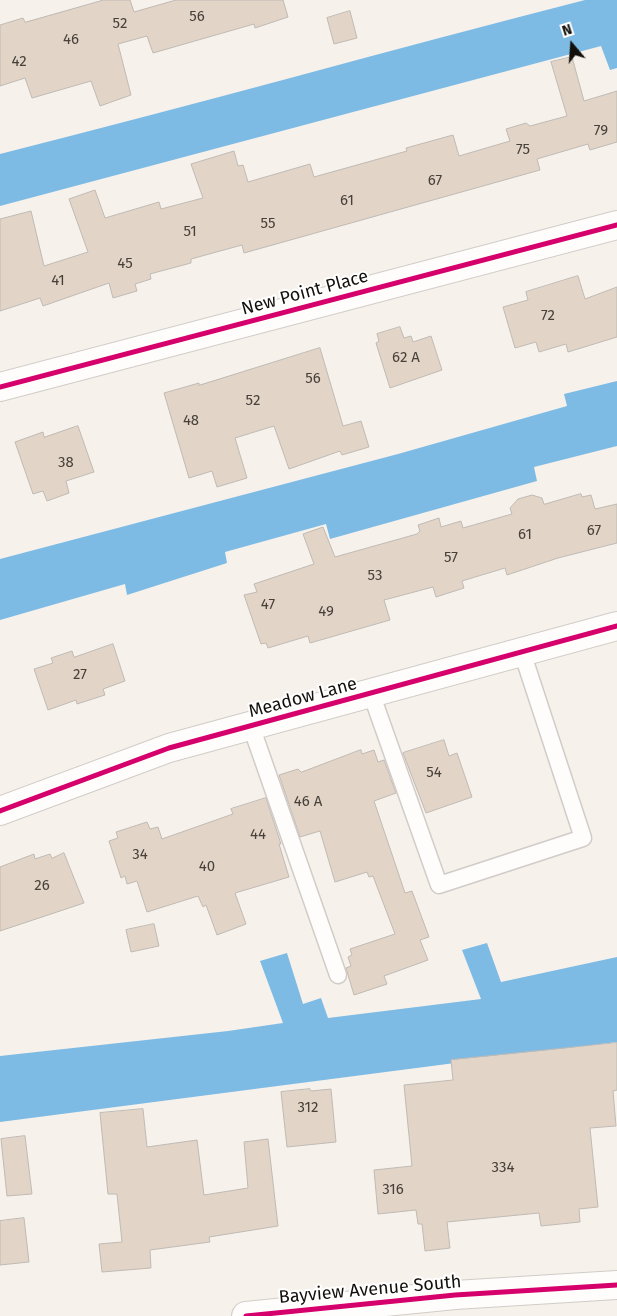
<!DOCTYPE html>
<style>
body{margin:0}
#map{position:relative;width:617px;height:1316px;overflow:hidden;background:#f7f1eb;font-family:"Fira Sans",sans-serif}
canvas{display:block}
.north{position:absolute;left:547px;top:20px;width:50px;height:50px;-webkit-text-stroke:4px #fff;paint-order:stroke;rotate:342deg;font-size:14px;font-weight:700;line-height:20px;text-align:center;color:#13100c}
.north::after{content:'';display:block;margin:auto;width:18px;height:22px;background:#13100c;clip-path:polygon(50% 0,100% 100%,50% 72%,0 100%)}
</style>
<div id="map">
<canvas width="617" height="1316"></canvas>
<div class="north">N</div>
</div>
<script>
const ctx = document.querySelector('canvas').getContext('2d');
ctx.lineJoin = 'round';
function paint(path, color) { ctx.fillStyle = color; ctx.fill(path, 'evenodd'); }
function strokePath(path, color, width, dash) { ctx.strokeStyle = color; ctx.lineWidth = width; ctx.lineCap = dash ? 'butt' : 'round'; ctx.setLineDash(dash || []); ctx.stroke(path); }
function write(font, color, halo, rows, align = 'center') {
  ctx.font = font + ' "Fira Sans",sans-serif'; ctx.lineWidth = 4; ctx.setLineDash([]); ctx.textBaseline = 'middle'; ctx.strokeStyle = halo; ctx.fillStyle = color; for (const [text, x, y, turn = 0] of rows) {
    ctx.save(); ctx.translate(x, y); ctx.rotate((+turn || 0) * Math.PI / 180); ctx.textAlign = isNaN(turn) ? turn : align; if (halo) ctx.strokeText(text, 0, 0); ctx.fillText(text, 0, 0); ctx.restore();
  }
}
paint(new Path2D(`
 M585,0h32v68l-7,2 -9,-24 -601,160v-52c195,-49 389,-104 585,-154z
 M617,381v65l-83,21 3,14 -207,58 -4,-15 -101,28 2,11 -100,32 -2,-11 -125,36v-61l398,-105 169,-48 -3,-12z
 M487,943l14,39 116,-25v85l-617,80v-66l228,-25 55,-8 -23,-62 27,-8 16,51 18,-6 7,20 153,-19 -19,-49z`), '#7dbbe5');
const building = new Path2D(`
 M104,0h26l4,12 42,-12h107l5,17 -33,11 -1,-4 -101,29 -6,-17 -29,8 13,51 -31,11 -9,-25 -59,17 -7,-20 -25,8v-61l23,-7 2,4z
 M350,11l7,27 -23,6 -7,-26z
 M572,57l12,44 33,-10v51l-27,8 -2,-6 -51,15 3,11 -296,83 -2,-8 -51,14v4l-41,11 1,5 -16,5 2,7 -24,7 -4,-15 -66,23 -3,-8 -40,13v-92l31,-8 13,55 44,-14 -19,-53 26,-9 10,28 54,-16 2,7 42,-11 -12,-34 43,-13 4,15 5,-1 5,17 62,-18 4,13 93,-26 -1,-3 47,-13 6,21 51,-15 -4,-12 20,-6 4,3 37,-10 -16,-54z
 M578,276l7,23 32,-12v50l-49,15 -2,-8 -27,8 -3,-10 -21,6 -12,-41 25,-7 -2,-8z
 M400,327l4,11 7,-2 2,6 18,-6 11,34 -52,18 -14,-45 3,-2 -2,-7z
 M320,348l23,78 18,-5 8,26 -27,8 -2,-4 -51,18 -15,-43 -39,12 12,40 -30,9 -5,-16 -23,7 -25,-85 35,-10v2z
 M78,426l16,46 -28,9 3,12 -22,8 -4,-10 -10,3 -18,-52 28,-10 1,5z
 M581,494l1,3 9,-2 4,14 22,-5v39l-59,15 -51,17 -2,-7 -43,13 2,7 -28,9 -3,-10 -49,13 6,20 -80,23 -2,-7 -40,12 -2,-5 -5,1 -17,-49 13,-3 -3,-8 60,-20 -11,-30 20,-7 12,30 82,-23 3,-3 -2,-6 21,-7 2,9 20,-6 2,7 49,-14 -2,-6 8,-9 14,-4 10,3 2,6z
 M113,644l12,37 -22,8 2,6 -28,9 -1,-4 -28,10 -14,-41 19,-6 -2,-5 21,-7 2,6z
 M444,740l5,16 8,-3 15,44 -46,16 -23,-60z
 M361,750l1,4 12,-4 4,12 6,-2 12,33 -22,8 31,92 7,-2 17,46 -9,3 8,20 -44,16 3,8 -33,11 -8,-27 5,-2 -3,-9 4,-2 -2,-6 45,-15 -22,-58 -4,1 -2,-5 -32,10 -15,-51 -20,6 -21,-62 19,-6 3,3z
 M266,798l15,46h-2l10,33 -54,16 11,31 -29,11 -11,-30 -3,2 -5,-11 -51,16 -10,-31 -10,3 -2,-8 -4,2 -12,-37 9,-3 -2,-6 31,-10 3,7 8,-2 4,12 71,-25 -2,-5z
 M64,853l20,50 -84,28v-64l34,-13 1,5 15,-5 2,4z
 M154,924l5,22 -28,6 -5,-22z
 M617,1043v47l-4,1 3,35 -26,2 8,79 -19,2 1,13 -39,4 -2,-13 -92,9 3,26 -25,3 -3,-27h-4l-2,-14 -38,4 -4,-44 38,-4 -8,-81 49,-5 -2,-20z
 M310,1089l1,2 20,-2 5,53 -49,5 -6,-55z
 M143,1109l4,38 50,-7 7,55 44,-7 -4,-46 24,-3 10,87 -69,11 1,5 -60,8 1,18 -49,4 -3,-28 23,-2 -5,-48h-9l-8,-81z
 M25,1136l7,58 -25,2 -6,-57z
 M24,1218l5,44 -29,3v-44z`);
paint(building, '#e2d4c6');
strokePath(building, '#bfbab5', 1);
const lane = new Path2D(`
 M371,693l68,192 144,-47 -61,-186
 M251,726l87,249`);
const street = new Path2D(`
 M0,387l617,-162
 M0,811l169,-63 448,-122
 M246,1316l209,-21 162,-10`);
strokePath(lane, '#d1ccc7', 19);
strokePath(street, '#d1ccc7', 30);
strokePath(lane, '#fefdfc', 16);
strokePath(street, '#fefdfc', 28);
strokePath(new Path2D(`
 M0,387l617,-162
 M0,811l169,-63 448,-122
 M246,1316l209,-21 162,-10`), '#d6006c', 5);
write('15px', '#47413a', null, [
 ["56",197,17],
 ["52",120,24],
 ["46",71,40],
 ["42",19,62],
 ["79",601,131],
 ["75",523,150],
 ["67",435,181],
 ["61",347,201],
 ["55",268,224],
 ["51",190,232],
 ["45",125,264],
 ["41",58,281],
 ["72",548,316],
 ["62 A",406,358],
 ["56",313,379],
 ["52",253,401],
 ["48",191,421],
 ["38",66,463],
 ["67",594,531],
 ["61",525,535],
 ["57",451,558],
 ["53",375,576],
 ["47",268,605],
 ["49",326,612],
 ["27",80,675],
 ["54",434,773],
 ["46 A",308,802],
 ["44",258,835],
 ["34",140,855],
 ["40",207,867],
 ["26",42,886],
 ["312",308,1108],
 ["334",503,1168],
 ["316",393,1190]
]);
write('18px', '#13100c', '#fff', [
 ["New Point Place",305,293,-15],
 ["Meadow Lane",303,698,-15],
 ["Bayview Avenue South",370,1290,-5]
]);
</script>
